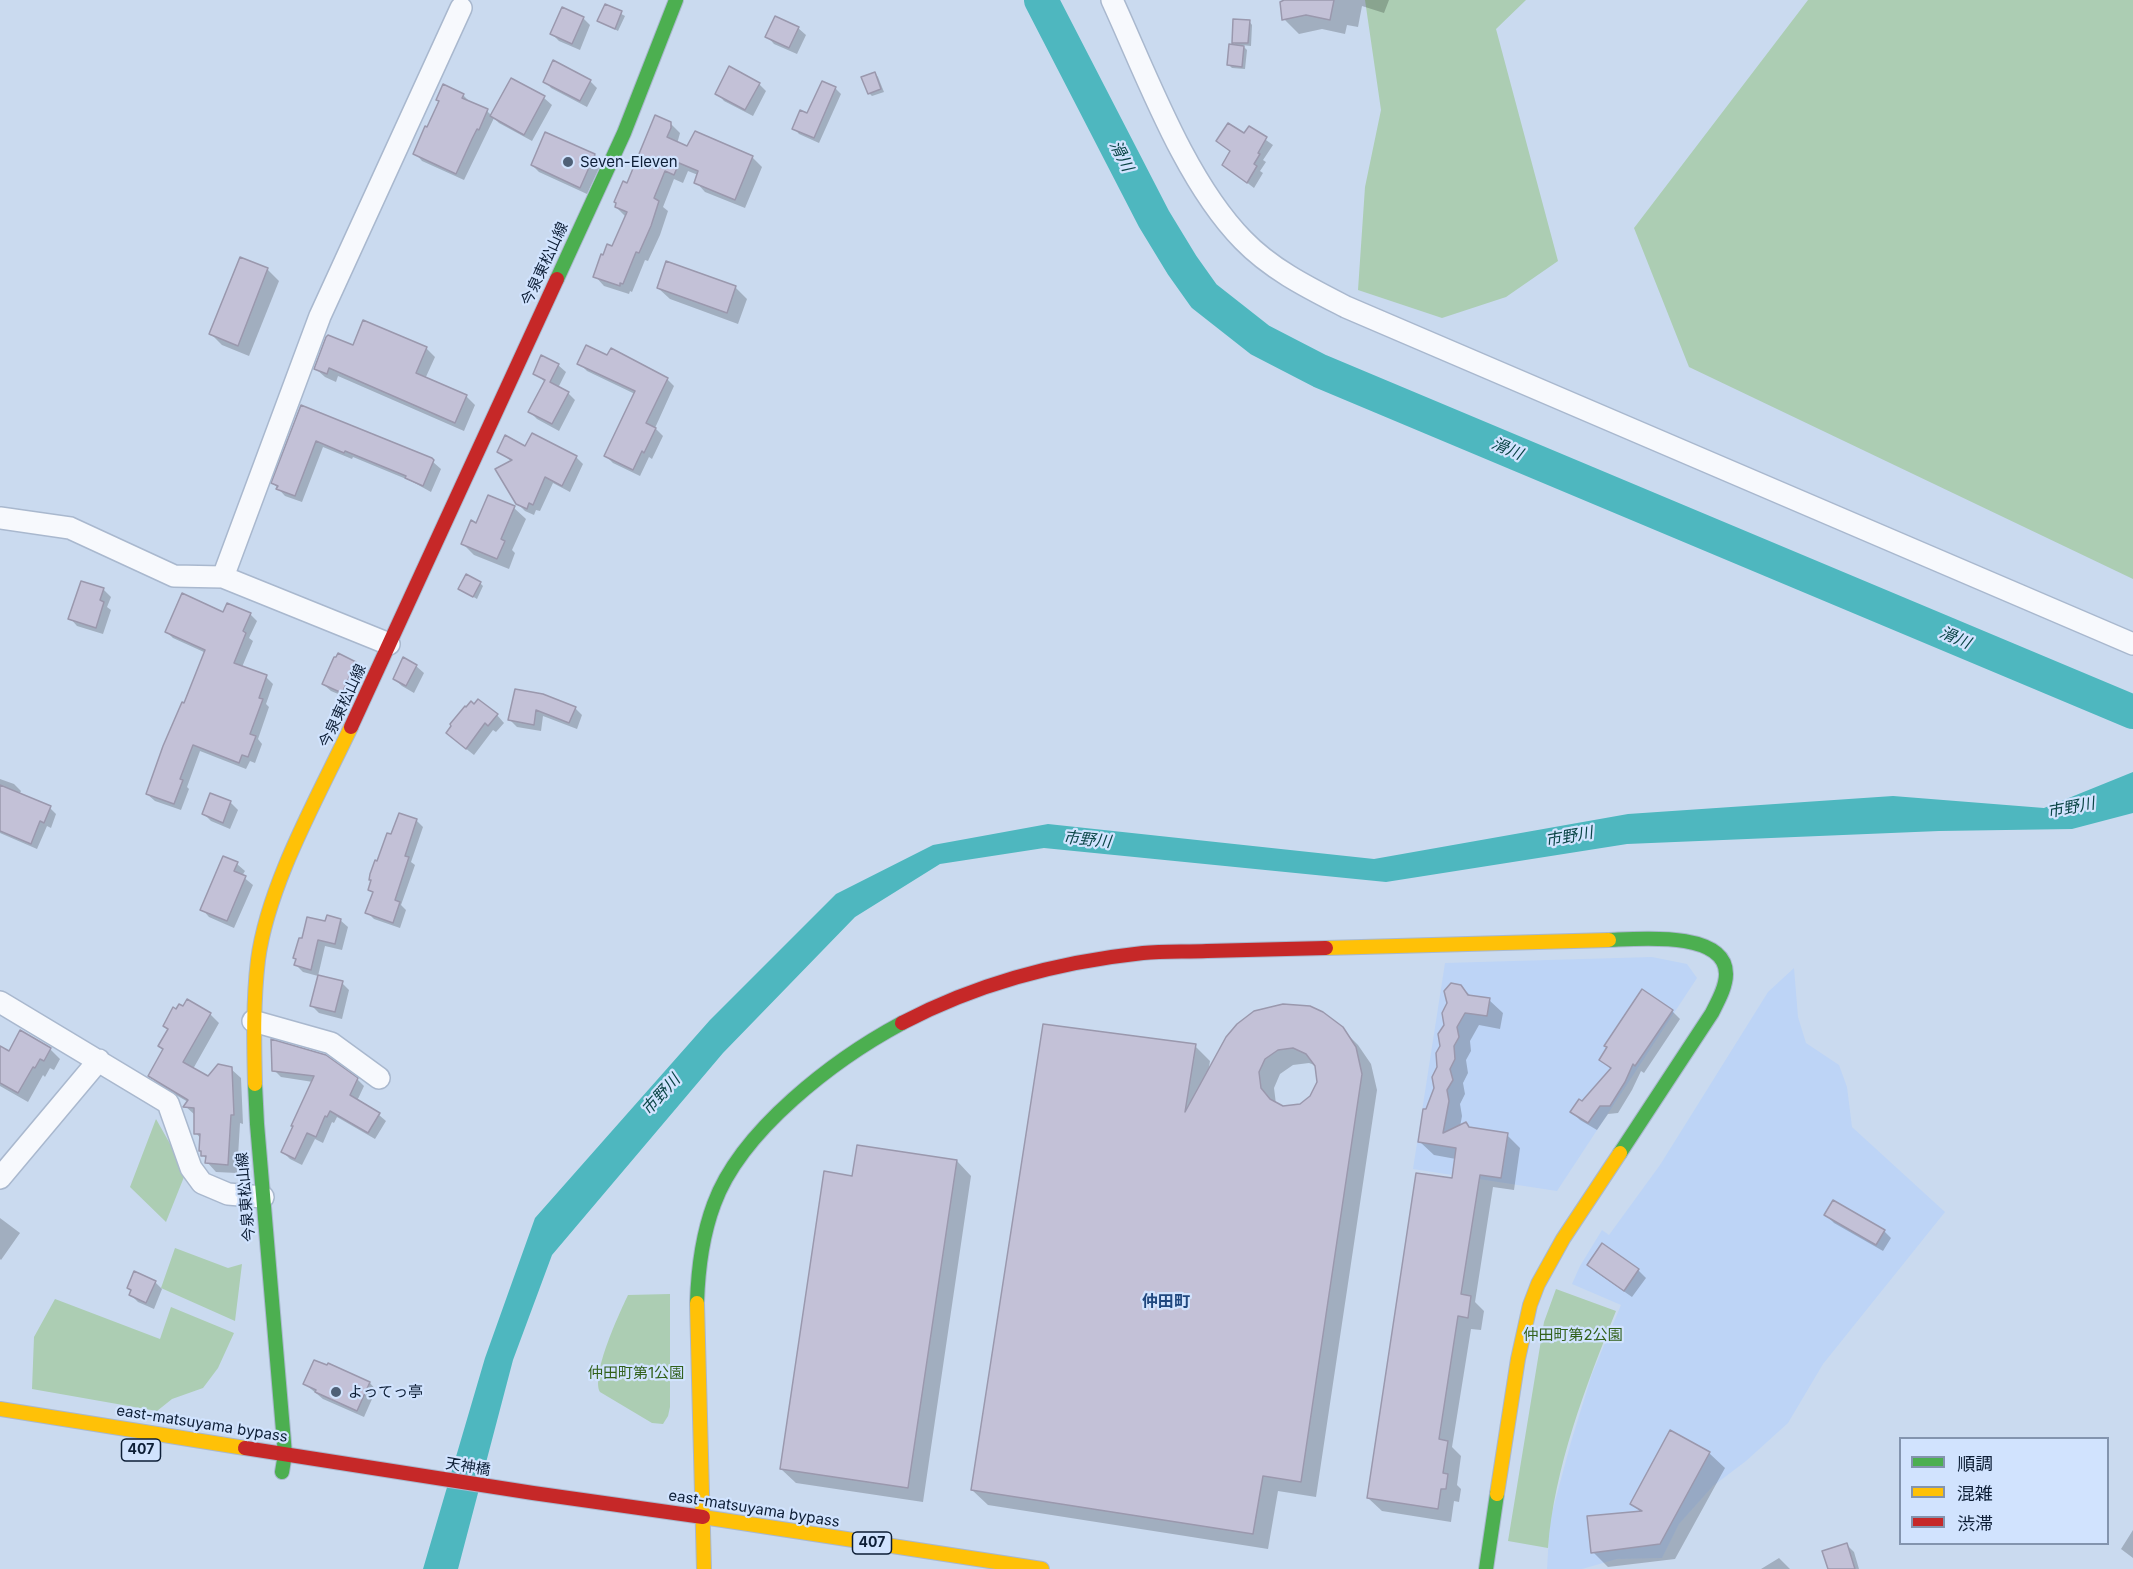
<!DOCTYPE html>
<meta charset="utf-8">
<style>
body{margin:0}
#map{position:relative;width:2133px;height:1569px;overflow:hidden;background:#cadaef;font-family:Inter,"Noto Sans JP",sans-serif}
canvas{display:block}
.legend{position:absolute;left:1899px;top:1437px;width:210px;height:108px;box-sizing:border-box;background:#d1e3fe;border:2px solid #8394ae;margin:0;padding:8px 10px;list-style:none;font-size:18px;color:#0d1e36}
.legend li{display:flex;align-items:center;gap:12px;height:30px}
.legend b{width:30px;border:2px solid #8394ae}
</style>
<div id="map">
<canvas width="2133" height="1569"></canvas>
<ul class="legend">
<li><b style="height:8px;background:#4caf50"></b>順調</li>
<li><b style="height:8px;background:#ffc107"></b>混雑</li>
<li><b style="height:8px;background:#c62828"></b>渋滞</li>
</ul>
</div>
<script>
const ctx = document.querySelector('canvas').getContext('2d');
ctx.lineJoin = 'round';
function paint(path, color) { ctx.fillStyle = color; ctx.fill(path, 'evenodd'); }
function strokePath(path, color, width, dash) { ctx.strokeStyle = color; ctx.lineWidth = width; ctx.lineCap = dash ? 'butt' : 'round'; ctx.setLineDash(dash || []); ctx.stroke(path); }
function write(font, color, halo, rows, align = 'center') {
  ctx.font = font + ' Inter,"Noto Sans JP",sans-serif'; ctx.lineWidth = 4.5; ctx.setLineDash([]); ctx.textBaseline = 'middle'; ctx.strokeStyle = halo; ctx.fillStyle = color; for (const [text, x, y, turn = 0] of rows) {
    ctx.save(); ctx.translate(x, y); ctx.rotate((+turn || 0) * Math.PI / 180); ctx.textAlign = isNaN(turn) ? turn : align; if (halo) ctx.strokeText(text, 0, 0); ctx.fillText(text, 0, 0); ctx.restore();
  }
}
paint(new Path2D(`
 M1652,957l35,7 10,14 -140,213 -144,-22 32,-206z
 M1794,968l4,49 8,26 33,22 8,22 5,40 93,85 -122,152 -35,59 -42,38 -33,25 -34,38 -17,34 -45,1 -35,10h-35l3,-49 21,-78 21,-68 29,-69 -49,-21 8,-18 22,-36 7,5 51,-70 108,-173z`), '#bdd4f6');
paint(new Path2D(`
 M1365,0h161l-30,29 62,232 -52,36 -64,21 -84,-28 7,-103 16,-77z
 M1808,0h325v579l-444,-212 -55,-139z
 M156,1119l30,53 -20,50 -36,-35z
 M175,1248l53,20 14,-4 -7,57 -74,-33z
 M1556,1289l60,22c-30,74 -62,157 -68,237l-40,-7 36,-219z
 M670,1294v113l-2,9 -5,8 -11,-1 -52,-31c-9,-18 19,-78 28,-97z
 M55,1299l105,40 11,-32 63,26 -16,35 -15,20 -31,11 -15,12 -125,-22 2,-52z`), '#accdb3');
paint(new Path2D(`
 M2133,772v41l-61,16 -133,2 -312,13 -241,38 -342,-34 -104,16 -85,53 -132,136 -171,202 -39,105 -55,209h-35l62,-211 50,-140 175,-198 126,-126 97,-49 115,-21 326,35 254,-45 265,-18 151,12z`), '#4eb7bf');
paint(new Path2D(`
 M1285,0h104l-5,13 -22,-7 -4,21 -11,-2 -2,9 -23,-5 -23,5 -15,-15z
 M606,6l19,10 -7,15 -19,-10z
 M583,18l7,7 -10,25 -21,-9 -7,-7z
 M1249,21l3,4 -1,21 -9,-1 5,5 -2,19 -13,-1 -3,-3 9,-18 -5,-5z
 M798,28l8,7 -9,19 -23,-10 -7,-8z
 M875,73l3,4 6,15 -12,4 -3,-3z
 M511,80l33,18 8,7 -20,36 -33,-18 -5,-5 -30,62 -42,-19 -7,-8 13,-24 35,-34 7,7 17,9 5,5z
 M545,81h45l7,7 -10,19 -36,-19z
 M823,83l13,6 5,5 -22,49 -20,-9 -5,-6 14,-13z
 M759,84l7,7 -13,25 -29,-15 -7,-8z
 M670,123l10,10 -3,11 10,4 8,-15 58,25 9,9 -17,41 -40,-16 -9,-10 2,-7 -10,-4 -5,12 -9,-4 -11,28 5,4 -8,24 -12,26 -3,-1 -13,32 -2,-1 -1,3 -25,-8 -9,-10 9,-19 8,-9 14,-31 -10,-10 12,-22z
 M1249,128l24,17 -10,15 3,2 -6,9 3,2 -9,15 -30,-23 7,-13 -13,-11 26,-6z
 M546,134l49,21 7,7 -15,32 -48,-22 -7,-7z
 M241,259l27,11 11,11 -30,75 -27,-11 -11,-11z
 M667,263l69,25 11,11 -9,25 -68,-25 -12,-11z
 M354,347l72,1 9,9 -10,22 41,17 9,9 -11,26 -126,-55 -2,6 -11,-5 -9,-8z
 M579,363l88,16 7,7 -19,42 8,8 -11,23 -3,-2 -9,19 -27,-13 -7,-7 29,-62 -48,-23z
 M558,365l8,7 -8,16 10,5 7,7 -16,31 -22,-12 -7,-7 15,-30 -10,-9z
 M301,407l83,32 49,23 8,7 -10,23 -20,-11 -58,-24 -1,2 -29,-12 -21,55 -17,-6 -12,-13z
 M526,448l50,9 7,7 -13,28 -17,-9 -13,28 -4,-1 -2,5 -9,-4 -8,-8 -5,-41 -13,-11z
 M489,497l25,11 12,11 -14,31 3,3 -6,16 -35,-14 -11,-11 14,-19z
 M82,583l22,7 7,7 -4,10 4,3 -8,24 -26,-8 -7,-8z
 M480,583l3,3 -6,13 -17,-10z
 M224,614h26l7,7 -8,17 4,3 -11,26 24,10 7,7 -7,20 3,3 -11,32 4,5 -7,19 -5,-2 -4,8 -46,-18 -13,36 2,2 -8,21 -26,-9 -8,-7 59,-141 -33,-15 -7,-7z
 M355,663l7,7 -12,29 -19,-8 -8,-7z
 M416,666l8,7 -10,20 -12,-7 -8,-7z
 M516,691l59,17 7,7 -5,14 -34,-13 -2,15 -24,-4 -7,-7z
 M497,715l7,8 -8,9 -3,-2 -19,25 -19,-15 -2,-14z
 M0,779l14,5 7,7 -2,4 31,13 6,6 -5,14 -4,-2 -10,23 -37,-16z
 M211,795l19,7 8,8 -8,19 -19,-8 -7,-7z
 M416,820l7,7 -12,35 4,3 -14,40 5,5 -6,18 -26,-9 -7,-7 7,-19 -4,-4 8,-26 14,-27z
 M224,858l13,6 8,7 -3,5 11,9 -19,43 -25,-11 -7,-8z
 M340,920l8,7 -6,23 -17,-4 -7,30 -15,-4 -7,-7 1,-5 -2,-2 8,-18 23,-17z
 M342,983l7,7 -7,29 -23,-6 -7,-7z
 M1460,986l12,11 17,3 14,13 -3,16 -21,-4 -9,16 1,10 -5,9 2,13 -5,10 2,11 -5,10 2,12 -2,11 6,-3 5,5 36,6 13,13 -6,42 -21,-3 -18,115 9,9 -3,19 -10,-1 -19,118 9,9 -4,29 4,4 -2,13 -5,-1 -3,21 -69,-11 -14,-13 86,-318 2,-21 -22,-4 -14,-13 7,-31 9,-22 10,-64z
 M1672,1011l8,8 -36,54 -3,-2 -9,19 -14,23 -10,1 -11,16 -17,-10 -8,-8 11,-9 29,-33 -11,-10z
 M210,1014l9,9 -26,46 16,9 22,-9 10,9 2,46 -3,-1 -3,50 -21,-1 -9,-10v-2l-4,-5 -2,-16 -5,-6 -1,-18 -10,-9 3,-4 -29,-17 -9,-9 14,-26 5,-19 -5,-5z
 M1342,1029l16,16 13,19 6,26 -61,407 -38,-6 -10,58 -280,-44 -16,-15 223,-444 15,15 -2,12zM1309,1063l8,3 2,16 -8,15 -11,8 -17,2 -7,-3 -2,-16 6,-14 13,-9z
 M0,1047l9,6 41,-4 10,10 -6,11 -4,-2 -5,9 -2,-2 -15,27 -28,-16z
 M274,1070l83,9 7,7 -7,15 22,14 7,6 -11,18 -38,-22 -3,6 -2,-1 -9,21 -8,-4 -13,26 -12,-6 -7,-7 30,-70 -32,-5z
 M957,1161l14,15 -48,326 -127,-19 -15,-14 72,-292z
 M1826,1215l58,16 7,7 -8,13 -49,-28z
 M0,1218l20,15 -19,27 -1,-1z
 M1602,1245l36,25 8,8 -14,19 -36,-25 -7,-7z
 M155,1282l7,7 -8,20 -16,-7 -7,-7 1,-3 -4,-4z
 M328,1365l42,18 6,7 -12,27 -41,-18 -18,-15z
 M1709,1453l16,15 -50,91 -67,8 -15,-15 48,-40 -9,-8z
 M2133,1530v28l-12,-9z
 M1847,1545l7,7 5,17h-30z
 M1779,1558l11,11h-29z`), '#0003');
strokePath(new Path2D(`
 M1041,0l113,219 28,46 22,31 56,44 60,31 813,341`), '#4eb7bf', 34);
const building = new Path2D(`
 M1284,0h50l-4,20 -24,-5 -24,5 -2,-18z
 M605,4l17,7 -7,18 -18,-8z
 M562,7l22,10 -12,27 -22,-10z
 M775,16l24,11 -10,21 -24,-11z
 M1233,19l17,1 -2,23h-16z
 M1229,44l15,2 -2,21 -15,-2z
 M553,60l38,20 -11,21 -37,-19z
 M729,66l31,17 -15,27 -30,-16z
 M875,72l6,17 -13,5 -7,-17z
 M511,78l34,18 -21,39 -34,-19z
 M822,81l14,6 -22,51 -22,-9 8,-19 7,3z
 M443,84l21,10 -2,4 26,11 -9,21 -2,-1 -5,10 -16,35 -43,-20 12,-28 2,1 12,-26 -3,-1z
 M655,115l16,7v6l-4,9 20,9 8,-15 58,25 -18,44 -41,-17 4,-12 -19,-8 -5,12 -9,-4 -11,27 5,3 -8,25 -12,27 -3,-1 -13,32 -3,-1v3l-27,-9 8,-23 2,1 4,-11 5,2 15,-34 -12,-5 1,-4 -2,-1 9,-21 4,2z
 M1228,123l16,10 5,-7 18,11 -9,16 2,1 -6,10 3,2 -10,17 -25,-18 8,-14 -14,-10z
 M545,132l50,22 -15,34 -49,-23z
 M240,257l28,11 -30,78 -29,-12z
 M666,261l70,25 -9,27 -70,-25z
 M363,320l64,27 -11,26 51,22 -12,28 -126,-55 -2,6 -13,-5 12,-32 2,-2 25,10z
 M586,345l21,10 4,-7 57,30 -22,45 10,5 -12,25 -2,-2 -9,19 -29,-14 31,-65 -58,-27z
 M541,355l18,9 -9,18 19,10 -17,32 -24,-12 17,-32 -12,-6z
 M301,405l131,53 2,2 -11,26 -18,-8 1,-2 -61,-25 -1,2 -28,-12 -21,55 -19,-7 2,-3 -7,-3z
 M532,433l45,23 -15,30 -17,-9 -12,28 -4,-2 -2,6 -11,-5 -21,-35 17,-9 -15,-8 8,-17 20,11z
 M488,495l27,11 -14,33 4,2 -8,18 -36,-15 10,-24 5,3z
 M466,574l15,8 -8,15 -15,-8z
 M81,581l23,7 -4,12 4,2 -8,26 -28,-9z
 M182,593l41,19 4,-9 24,10 -8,18 3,2 -12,30 33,12 -8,23 4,1 -13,35 6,2 -8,21 -6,-2 -3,8 -46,-18 -13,34 3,1 -9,24 -28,-10 17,-48 19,-44 2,1 21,-53 -40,-18z
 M338,653l18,9 -14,31 -20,-9 12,-27h2z
 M403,657l14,8 -11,21 -13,-7z
 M515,689l28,5 33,13 -7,16 -33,-13 -2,15 -26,-5z
 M478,699l20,15 -10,12 -3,-3 -19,26 -20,-16 5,-7 -1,-2 15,-18 1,1 5,-6 3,3z
 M0,785l51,21 -7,17 -4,-2 -9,23 -31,-13z
 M210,793l21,8 -8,22 -21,-9z
 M399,813l18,6 -12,37 4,1 -14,43 5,2 -7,21 -28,-10 8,-21 -5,-2 3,-10h-2l1,-6 5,-14 2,1 10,-28 4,1z
 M223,856l15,6 -4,9 12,5 -19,45 -27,-11z
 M327,915l14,4 -6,25 -17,-4 -7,30 -17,-5 2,-6 -3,-1 6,-20h3l5,-21 18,4z
 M318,975l25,6 -8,31 -25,-6z
 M1451,983l10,2 7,10 22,3 -3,18 -22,-3 -8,14 2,10 -5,9 1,13 -5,10 3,11 -6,10 2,11 -6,32 23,-11 3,5 39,6 -7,45 -21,-3 -19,119 10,2 -3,22 -10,-2 -19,123 9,2 -5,32 5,1 -2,15h-5l-3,20 -71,-11 49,-325 36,5 4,-30 -38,-6 5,-33h3l8,-21 -2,-11 5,-10 -1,-14 4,-7 -2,-12 6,-9 -2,-12 5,-10 -3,-12z
 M1642,989l31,21 -38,56 -2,-2 -8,18 -15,24h-10l-12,17 -18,-11 9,-13 3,2 29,-33 -12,-8 8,-13 -3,-1z
 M187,999l24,14 -28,49 25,14 10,-12 14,3 2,48h-3l-3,50 -23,-2 1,-7h-5v-5h-2l1,-17h-6v-26l-11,-1 5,-7 -40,-24 15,-27 -5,-3 10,-17 -5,-3 10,-19 3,2 3,-5 4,2z
 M1283,1004l27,2 13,6 20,15 13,20 6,27 -61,408 -38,-6 -10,58 -282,-44 72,-466 153,20 -11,68 41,-75 11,-13 17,-13zM1293,1048l13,6 9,12 2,16 -7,14 -10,8 -17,2 -13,-7 -9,-11 -2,-16 6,-13 13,-9z
 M20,1030l31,18 -7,13 -4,-2 -5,9 -2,-1 -15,26 -18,-10v-37l9,5z
 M271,1039l55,16 32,23 -8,17 30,18 -12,20 -38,-22 -3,6 -2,-1 -9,21 -9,-4 -12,26 -14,-7 12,-26h-2l23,-50 -42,-5z
 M857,1145l100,15 -49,328 -128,-19 44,-298 28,5z
 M1833,1200l52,30 -9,15 -52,-30z
 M1602,1243l37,26 -15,22 -37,-26z
 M134,1271l22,10 -10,22 -17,-8 2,-5 -4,-2z
 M314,1360l13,5 1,-2 42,19 -13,29 -42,-19 1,-2 -13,-6z
 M1670,1430l40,22 -50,92 -69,9 -4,-37 55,-5 -12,-7z
 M1847,1543l8,26h-27l-6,-18z`);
paint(building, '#c3c1d7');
strokePath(building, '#9a98ad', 1.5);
const street = new Path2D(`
 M1112,0c35,76 73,181 131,240 29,30 66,48 103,67l787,337
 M0,518l70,10 104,48 49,1 166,67
 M223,577l97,-261 141,-308
 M0,1002l168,101 23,65 11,15 26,11 35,3
 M253,1021l78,22 48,35
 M0,1178l99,-118`);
const fast = new Path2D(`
 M557,279l67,-146 52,-133
 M1609,940c28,-1 117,-10 117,34 0,13 -8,27 -14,39l-92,140
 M255,1084l2,40 28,330 -3,18
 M697,1303c1,-34 5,-67 17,-99 27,-74 121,-145 188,-181
 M1486,1569l11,-75`);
const slow = new Path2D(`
 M1326,948l283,-8
 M255,1084c-1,-41 -2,-82 3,-124 10,-76 60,-163 93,-233
 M697,1303l7,266
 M0,1409l245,39
 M1497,1494l21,-135 12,-54 8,-21 25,-45 57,-86
 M703,1517l339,52`);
const jam = new Path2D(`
 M351,727l206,-448
 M902,1023c76,-40 156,-61 241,-70 21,-2 43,-1 64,-2 40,-1 80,-2 119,-3
 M245,1448l288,45 170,24`);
strokePath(street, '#a9b8ce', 24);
strokePath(fast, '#a9b8ce', 16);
strokePath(slow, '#a9b8ce', 16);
strokePath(jam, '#a9b8ce', 16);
strokePath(street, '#f7f9fd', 21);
strokePath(fast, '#4caf50', 14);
strokePath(slow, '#ffc107', 14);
strokePath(jam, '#c62828', 14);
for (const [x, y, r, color] of [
 [568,162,6,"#4f6077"],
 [336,1392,6,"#4f6077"]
]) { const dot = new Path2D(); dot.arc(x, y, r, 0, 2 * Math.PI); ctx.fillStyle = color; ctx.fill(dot); strokePath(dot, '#d1e3fe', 2); }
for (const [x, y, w] of [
 [141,1450,39],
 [872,1543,39]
]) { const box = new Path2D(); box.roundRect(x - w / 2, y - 11, w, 22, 4.5); ctx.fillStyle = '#d1e3fe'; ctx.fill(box); strokePath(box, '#0d1e36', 1.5); }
write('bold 14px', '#0d1e36', null, [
 ["407",141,1450],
 ["407",872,1543]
]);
write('15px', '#0d1e36', '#d1e3fe', [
 ["Seven-Eleven",580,162],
 ["よってっ亭",348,1392]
], 'left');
write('15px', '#0d1e36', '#d1e3fe', [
 ["今泉東松山線",545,264,-65],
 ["今泉東松山線",343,706,-65],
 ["今泉東松山線",246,1197,-95],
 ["east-matsuyama bypass",202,1424,9],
 ["天神橋",468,1467,9],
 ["east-matsuyama bypass",754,1509,9]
]);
write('15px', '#32611c', '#d1e3fe', [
 ["仲田町第2公園",1573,1335],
 ["仲田町第1公園",636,1373]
]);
write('italic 16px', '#094445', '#d1e3fe', [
 ["滑川",1121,156,63],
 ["滑川",1507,449,23],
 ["滑川",1955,638,23],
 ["市野川",2071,808,-11],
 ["市野川",1569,837,-10],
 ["市野川",1087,840,6],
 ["市野川",661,1095,-48]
]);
write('bold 16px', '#1f477e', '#d1e3fe', [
 ["仲田町",1166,1302]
]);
</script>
